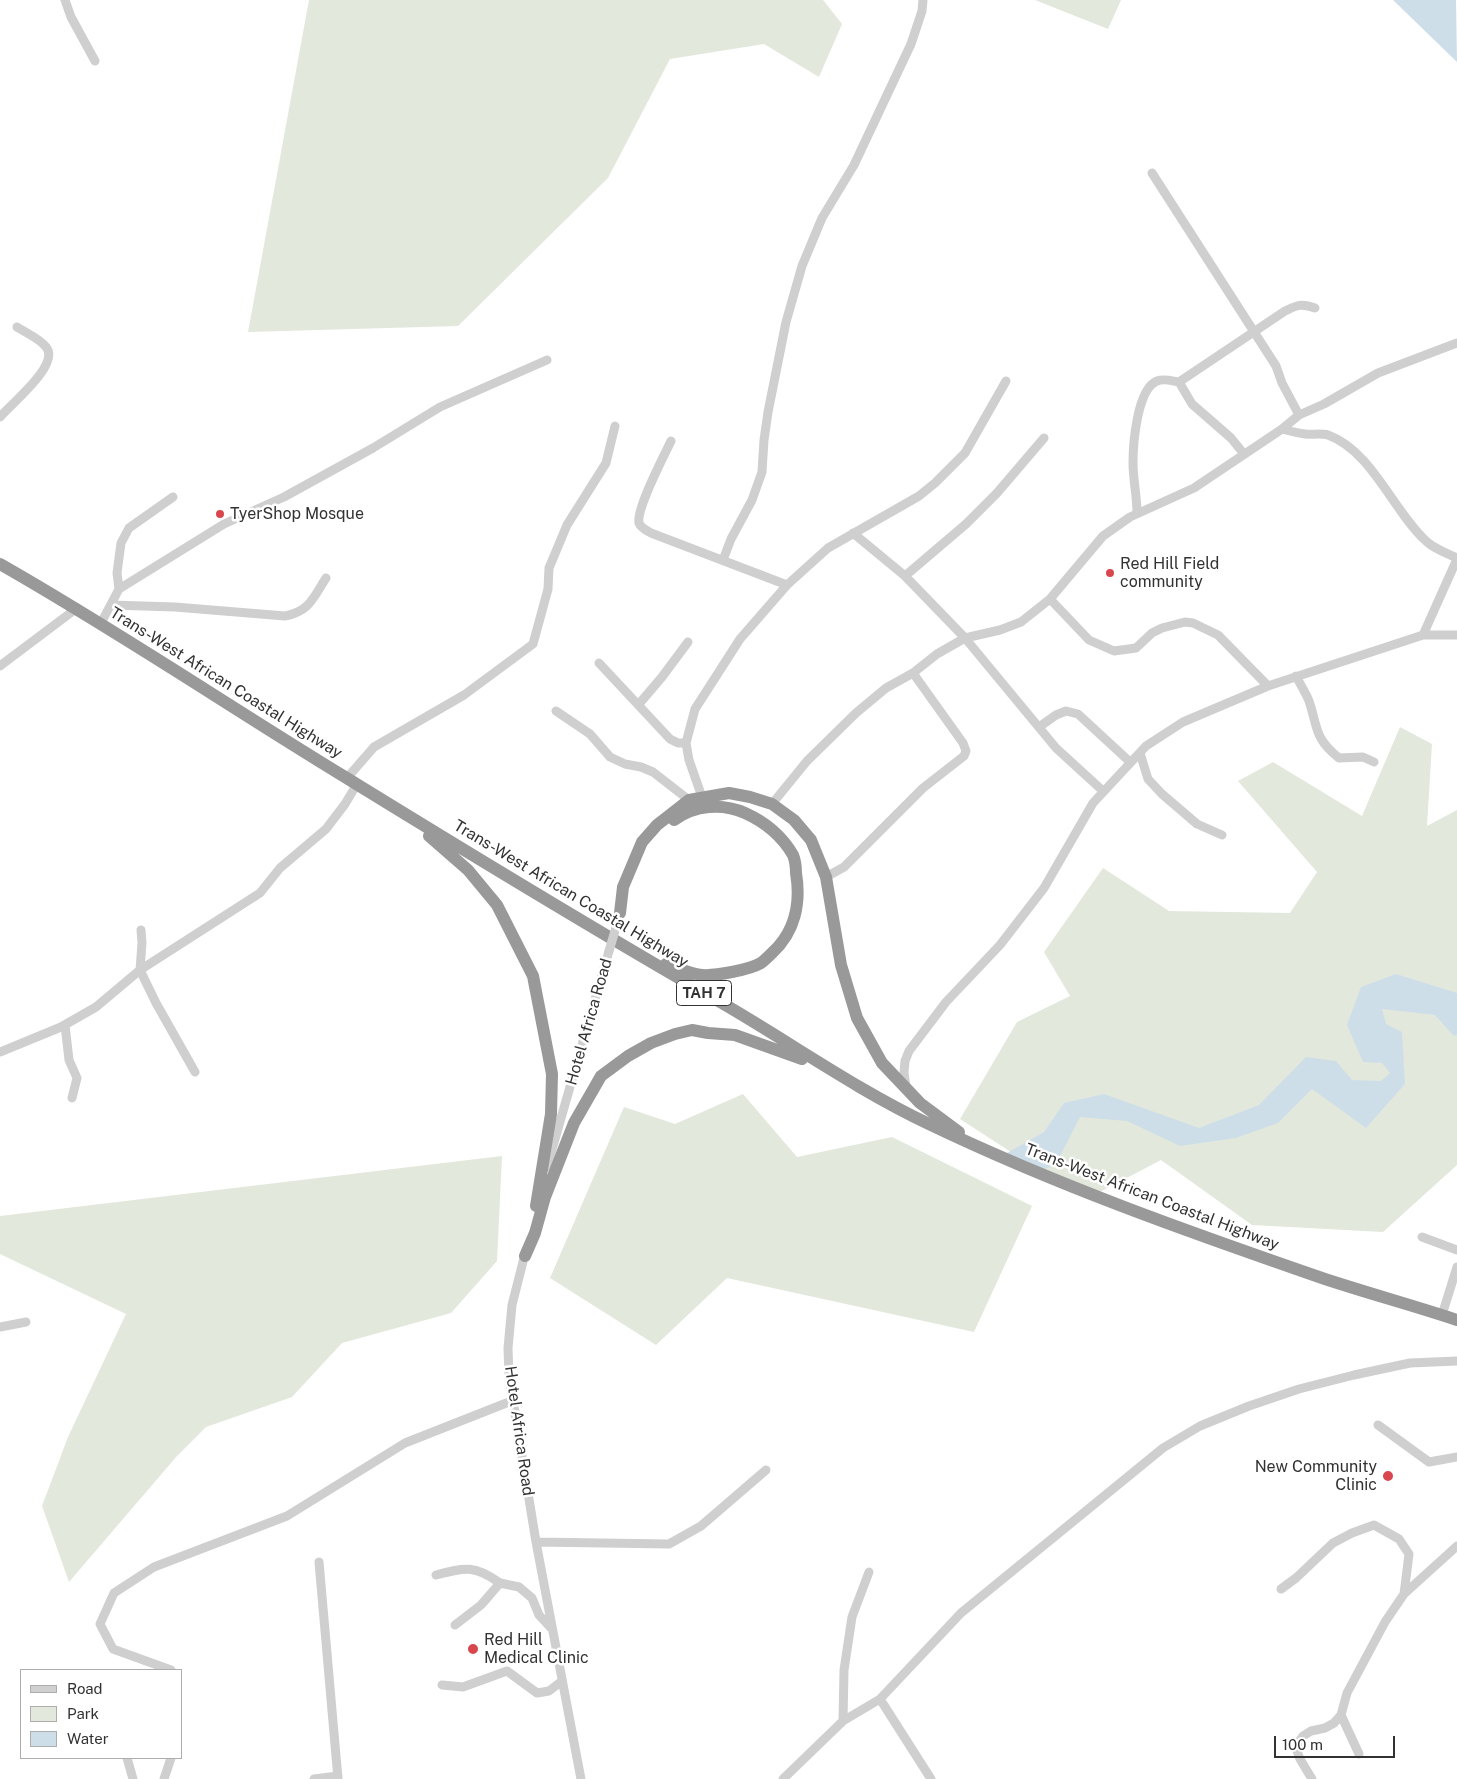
<!DOCTYPE html>
<style>
body{margin:0}
#map{position:relative;width:1457px;height:1779px;overflow:hidden;background:#fff;font-family:"Public Sans",sans-serif}
canvas{display:block}
.legend{position:absolute;left:20px;top:1669px;width:162px;height:90px;box-sizing:border-box;background:#fff;border:1px solid #adadad;margin:0;padding:6px 9px;list-style:none;font-size:15px;color:#323232}
.legend li{display:flex;align-items:center;gap:10px;height:25px}
.legend b{width:25px;border:1px solid #adadad}
.scale{position:absolute;left:1274px;top:1736px;width:121px;height:22px;box-sizing:border-box;border:2px solid #323232;border-top:0;padding-left:6px;font-size:15px;line-height:18px;white-space:nowrap;color:#323232;-webkit-text-stroke:4px #fff;paint-order:stroke}
</style>
<div id="map">
<canvas width="1457" height="1779"></canvas>
<ul class="legend">
<li><b style="height:6px;background:#cfcfcf"></b>Road</li>
<li><b style="height:14px;background:#e2e8dc"></b>Park</li>
<li><b style="height:14px;background:#cedee9"></b>Water</li>
</ul>
<div class="scale">100 m</div>
</div>
<script>
const ctx = document.querySelector('canvas').getContext('2d');
ctx.lineJoin = 'round';
function paint(path, color) { ctx.fillStyle = color; ctx.fill(path, 'evenodd'); }
function strokePath(path, color, width, dash) { ctx.strokeStyle = color; ctx.lineWidth = width; ctx.lineCap = dash ? 'butt' : 'round'; ctx.setLineDash(dash || []); ctx.stroke(path); }
function write(font, color, halo, rows, align = 'center') {
  ctx.font = font + ' "Public Sans",sans-serif'; ctx.lineWidth = 5; ctx.setLineDash([]); ctx.textBaseline = 'middle'; ctx.strokeStyle = halo; ctx.fillStyle = color; for (const [text, x, y, turn = 0] of rows) {
    ctx.save(); ctx.translate(x, y); ctx.rotate((+turn || 0) * Math.PI / 180); ctx.textAlign = isNaN(turn) ? turn : align; if (halo) ctx.strokeText(text, 0, 0); ctx.fillText(text, 0, 0); ctx.restore();
  }
}
paint(new Path2D(`
 M309,0h514l19,24 -23,53 -55,-33 -94,15 -62,119 -150,148 -210,6z
 M1035,0h86l-13,29z
 M1400,727l32,17 -5,82 30,-16v355l-74,67 -131,-7 -91,-65 -65,34 -48,-18 -88,-57 57,-97 53,-26 -26,-44 59,-84 66,43 121,2 27,-41 -79,-91 35,-19 89,54z
 M743,1094l54,63 95,-20 140,69 -58,126 -247,-54 -71,67 -106,-67 74,-171 51,17z
 M502,1156l-5,105 -46,52 -109,30 -50,54 -86,30 -29,29 -108,126 -27,-76 26,-69 58,-123 -126,-60v-38z`), '#e2e8dc');
paint(new Path2D(`
 M1393,0h63l1,62z
 M1396,974l61,19v42l-3,1 -19,-21 -53,-6 4,15 16,8 3,52 -39,44 -54,-39 -34,34 -42,15 -56,8 -53,-25 -47,-4 -24,47 -17,8 -32,-19 37,-21 20,-29 40,-9 95,34 60,-23 47,-48 30,4 16,19 29,1 9,-8 -8,-10 -19,-1 -16,-37 14,-38z`), '#cedee9');
strokePath(new Path2D(`
 M65,0l6,17 24,44
 M1152,173l124,193 6,17 17,32
 M0,417c11,-13 61,-53 46,-70 -7,-9 -20,-14 -29,-20
 M1282,429c8,2 15,4 23,5 7,1 16,-1 23,1 44,16 65,76 98,106 8,8 21,12 31,17
 M671,441c-7,15 -35,68 -32,82 2,5 7,7 12,10l136,52
 M1244,454l-13,-16 -39,-34 -13,-22 106,-71c12,-6 17,-8 30,-3
 M1137,513c0,-17 -4,-34 -4,-50 0,-19 4,-74 24,-82 7,-3 15,0 22,1
 M853,533l52,43 60,62 91,110 47,43
 M723,560l8,-21 21,-39 10,-28 2,-32 4,-28 18,-90 16,-56 20,-48 32,-53 57,-121 11,-33 1,-11
 M905,576l61,-52 31,-31 47,-55
 M119,589l105,-65 60,-27 89,-49 67,-41 107,-47
 M1050,599l39,41 25,11 22,-3 16,-15 10,-5 23,-6 8,1 25,12 50,51
 M111,605l64,2 110,9c25,-5 28,-18 41,-38
 M101,623l18,-34 -2,-16 4,-30 8,-15 44,-31
 M1423,635l34,-76
 M599,663l71,76 8,4h8
 M0,666l77,-58
 M1296,676c4,8 10,17 13,25 9,27 5,37 30,57l24,-1 11,5
 M639,704l23,-27 26,-35
 M556,711l34,23 20,23 15,7 16,3 12,5 36,28
 M1039,727l17,-12 10,-4 12,3 52,48
 M1140,753l8,26 14,15 35,30 25,11
 M347,778l27,-31 90,-52 69,-51 15,-55 1,-21 18,-43 39,-62 9,-37
 M702,797l-13,-37 -3,-17 9,-34 45,-70 47,-54 41,-37 91,-52 16,-13 30,-30 41,-72
 M772,804l35,-43 49,-48 30,-25 27,-15 24,-19 28,-16 35,-8 21,-8 29,-23 53,-63 27,-19 64,-29 88,-59 17,-14 25,-11 54,-31 79,-30
 M826,877l18,-10 79,-79 41,-32 2,-5 -3,-8 -50,-70
 M65,1025l4,35 8,18 -5,20
 M0,1052l61,-25 35,-20 44,-37 2,-27 -1,-13
 M195,1072l-39,-69 -16,-33 120,-77 20,-25 46,-39 19,-25 12,-20
 M906,1088l-2,-16 1,-11 4,-10 37,-49 54,-57 44,-57 49,-85 53,-57 37,-24 85,-36 155,-51h34
 M547,1167l62,-216
 M1422,1237l35,13
 M526,1250l-14,55 -4,43 1,28 27,166 45,237
 M1442,1315l15,-48
 M0,1327l26,-5
 M1378,1425l51,37 28,-5
 M536,1542l133,2 32,-18 65,-56
 M319,1562l19,217
 M436,1575c29,-8 39,-10 64,8
 M1281,1589l15,-11 37,-35 19,-10 22,-8 25,14 10,15 -5,40
 M455,1625l26,-20 19,-22 19,4 13,11 7,17 12,13
 M171,1670l-58,-21 -13,-25 14,-31 40,-26 133,-51 118,-73 109,-43
 M442,1685l21,2 44,-16 30,22 12,-2 13,-10
 M880,1699l51,80
 M1341,1715l18,39
 M843,1721l1,-51 8,-53 17,-45
 M127,1758l6,21
 M164,1779l7,-21
 M314,1779l24,-3
 M783,1779l60,-58 37,-22 81,-86 202,-165 37,-22 49,-20 50,-17 55,-14 56,-12 47,-2
 M1312,1779l-12,-20 -3,-8 1,-8 5,-7 8,-5 14,-3 9,-5 7,-8 6,-22 38,-71 19,-28 53,-48`), '#cfcfcf', 9);
strokePath(new Path2D(`
 M0,564c118,67 230,143 345,213 125,77 250,153 377,226 69,40 135,87 207,121 127,61 260,108 393,154 45,15 90,27 135,42
 M429,836l39,34 29,35 36,71 19,98 -1,40 -15,92
 M620,913l3,-26 19,-45 15,-17 32,-25 40,-7 21,4 22,7 22,16 17,20 15,37 15,88 16,53 25,45 38,40 39,29
 M666,964c11,4 24,10 36,11 13,1 47,-5 59,-12 4,-3 8,-7 11,-10 23,-21 29,-50 24,-80 0,-5 -1,-13 -3,-18 -11,-19 -28,-33 -48,-42 -23,-10 -50,-8 -71,7
 M525,1256l10,-23 10,-36 29,-74 27,-47 27,-20 23,-13 24,-9 17,-4 16,3 27,2 67,24`), '#999', 12);
strokePath(new Path2D(`
 M609,951l8,-27`), '#cfcfcf', 9);
for (const [x, y, r, color] of [
 [220,514,5,"#d7474d"],
 [1110,573,5,"#d7474d"],
 [1388,1476,6,"#d7474d"],
 [473,1649,6,"#d7474d"]
]) { const dot = new Path2D(); dot.arc(x, y, r, 0, 2 * Math.PI); ctx.fillStyle = color; ctx.fill(dot); strokePath(dot, '#fff', 2); }
for (const [x, y, w] of [
 [704,993,55]
]) { const box = new Path2D(); box.roundRect(x - w / 2, y - 12.5, w, 25, 4); ctx.fillStyle = '#fff'; ctx.fill(box); strokePath(box, '#323232', 1); }
write('bold 15px', '#323232', null, [
 ["TAH 7",704,993]
]);
write('16px', '#323232', '#fff', [
 ["TyerShop Mosque",230,514],
 ["Red Hill Field",1120,564],
 ["community",1120,582],
 ["New Community",1377,1467,"right"],
 ["Clinic",1377,1485,"right"],
 ["Red Hill",484,1640],
 ["Medical Clinic",484,1658]
], 'left');
write('16px', '#323232', '#fff', [
 ["Trans-West African Coastal Highway",226,683,32],
 ["Trans-West African Coastal Highway",571,894,31],
 ["Hotel Africa Road",589,1022,-74],
 ["Trans-West African Coastal Highway",1152,1197,21],
 ["Hotel Africa Road",519,1431,82]
]);
</script>
